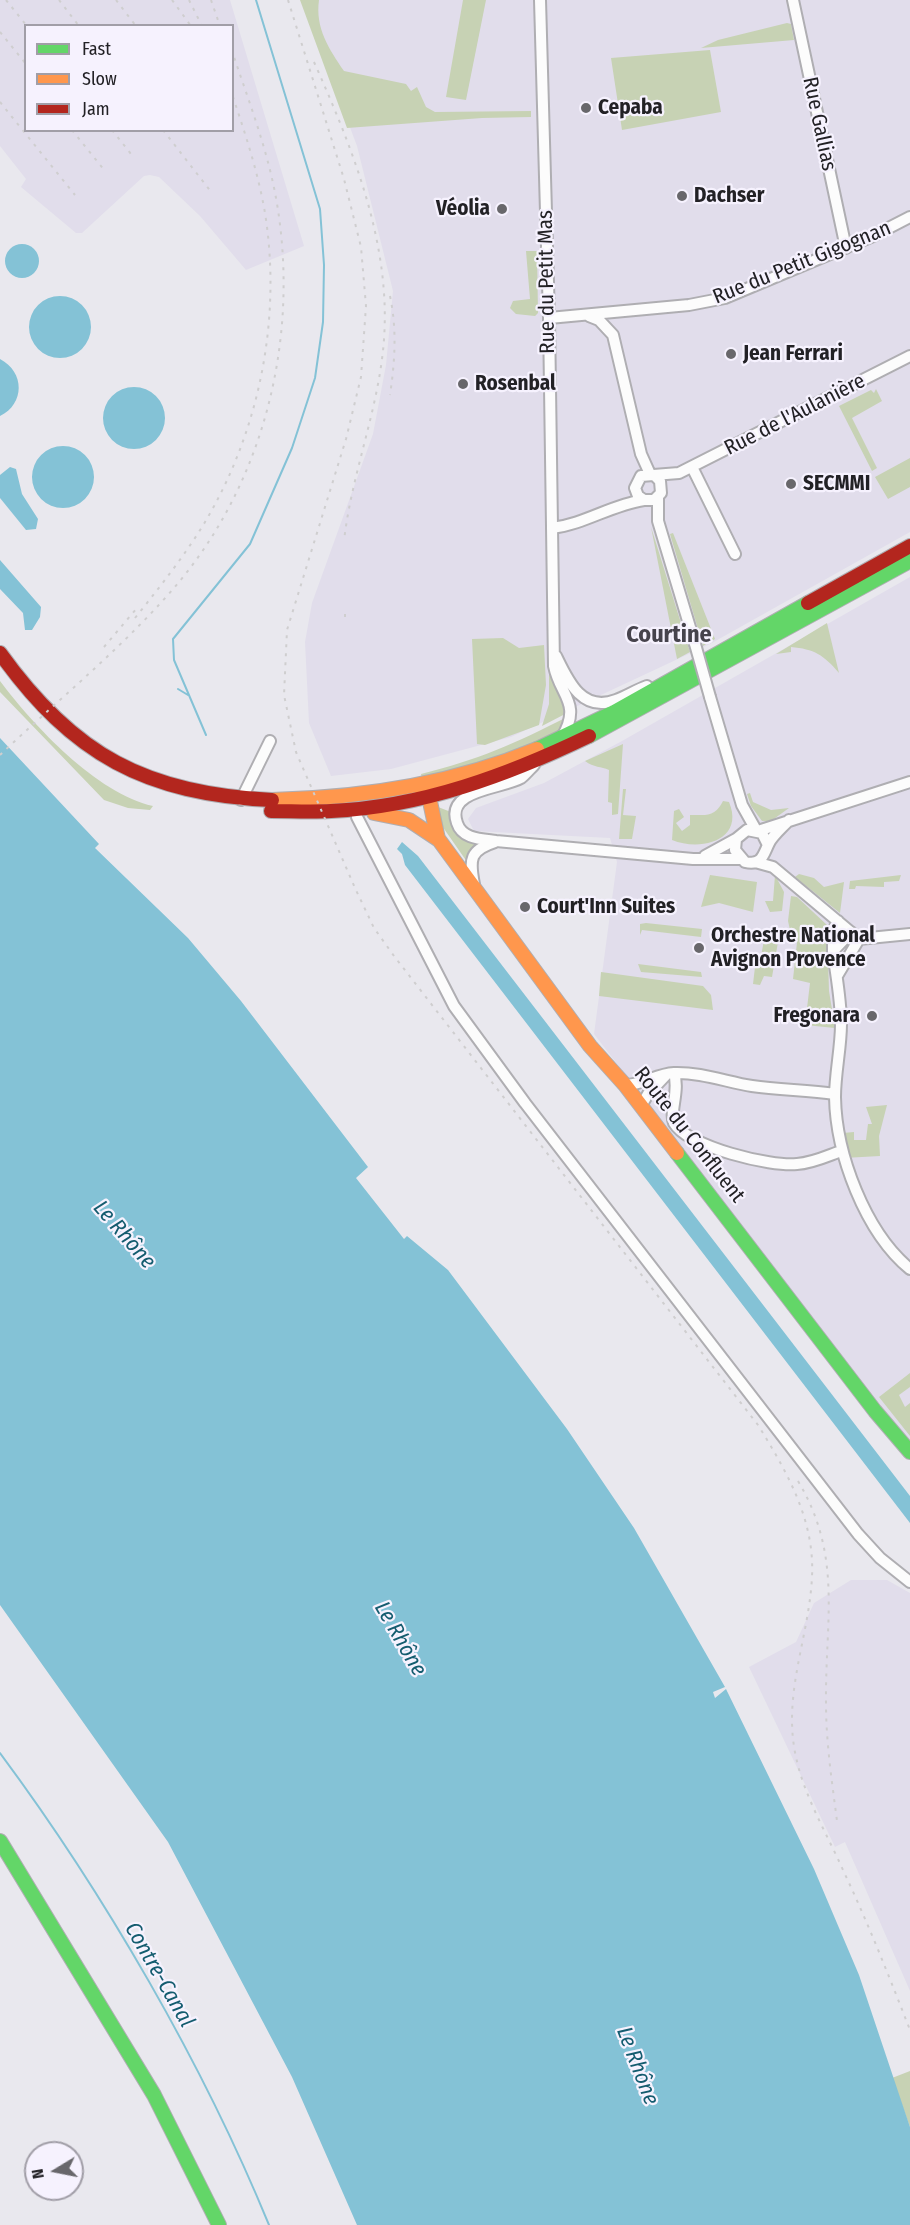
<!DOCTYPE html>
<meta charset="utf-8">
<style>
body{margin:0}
#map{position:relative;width:910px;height:2225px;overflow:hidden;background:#e9e8ee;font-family:"Fira Sans Condensed",sans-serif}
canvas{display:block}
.legend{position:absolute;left:24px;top:24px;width:210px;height:108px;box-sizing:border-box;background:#f6f2fe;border:2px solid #a19ea7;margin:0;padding:8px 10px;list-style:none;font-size:18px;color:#222125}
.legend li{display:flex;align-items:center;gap:12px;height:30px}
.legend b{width:30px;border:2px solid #a19ea7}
.north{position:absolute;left:24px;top:2141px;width:60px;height:60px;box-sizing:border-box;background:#f6f2fe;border:2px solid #a19ea7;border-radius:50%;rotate:260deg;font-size:16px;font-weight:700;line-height:24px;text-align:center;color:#222125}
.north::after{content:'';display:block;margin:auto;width:21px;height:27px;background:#68676b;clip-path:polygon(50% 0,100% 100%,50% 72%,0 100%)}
</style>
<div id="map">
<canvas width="910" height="2225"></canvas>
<ul class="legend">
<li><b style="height:8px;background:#63d668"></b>Fast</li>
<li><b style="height:8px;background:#ff974d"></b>Slow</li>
<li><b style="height:8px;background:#b3261e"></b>Jam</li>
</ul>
<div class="north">N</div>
</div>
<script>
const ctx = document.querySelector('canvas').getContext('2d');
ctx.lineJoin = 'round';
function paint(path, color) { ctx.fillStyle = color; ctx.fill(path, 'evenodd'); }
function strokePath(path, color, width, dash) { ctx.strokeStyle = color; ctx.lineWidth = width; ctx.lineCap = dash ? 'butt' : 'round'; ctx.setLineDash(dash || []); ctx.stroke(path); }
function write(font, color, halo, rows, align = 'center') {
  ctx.font = font + ' "Fira Sans Condensed",sans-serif'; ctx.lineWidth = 4.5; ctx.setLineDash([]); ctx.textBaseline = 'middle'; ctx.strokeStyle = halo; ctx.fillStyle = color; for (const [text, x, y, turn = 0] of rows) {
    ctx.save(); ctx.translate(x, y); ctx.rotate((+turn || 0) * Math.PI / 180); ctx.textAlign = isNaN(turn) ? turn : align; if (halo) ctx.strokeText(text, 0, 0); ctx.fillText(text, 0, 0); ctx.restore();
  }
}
paint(new Path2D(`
 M0,0h230l74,246 -58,24 -46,-54 -41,-39 -9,-2 -6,1 -62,57h-6l-55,-46 5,-8 -26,-33zM26,26h206v104h-206z
 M302,0h608v532l-200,112 -199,93 -120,32 -60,7 -22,-53 -4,-81 7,-39 61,-169 13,-69 7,-74 -36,-145z
 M910,577v866l-316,-409 23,-172 -7,-24 -136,-7 -6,-12 8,-11 68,-25 78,-42z
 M851,1580h36l23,13v398l-65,-149 -10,5 -86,-180 47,-25 18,-39z`), '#e1ddeb');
paint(new Path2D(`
 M300,0h19c-4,28 10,49 25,71l62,13 5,7 6,-4 9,20 9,5 96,-1v6l-49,1 -135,10z
 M463,0h23l-20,100 -20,-3z
 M787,23l4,1 3,16 -93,8 17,-8z
 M710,50l11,62 -99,18 -11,-72z
 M526,251h11l1,62 -3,3 -19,-2 -6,-6 3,-7 17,-2z
 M876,389l6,12 -30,17 25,50 -5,3 -33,-65 32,-16 3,3z
 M910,458v29l-22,12 -13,-22z
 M651,527l39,125 -13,7z
 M673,533l42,106 -12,7 -33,-112z
 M827,623l12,50c-15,-18 -25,-24 -48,-26v5l-15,2z
 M503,638l16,10 25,-3 2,40 -7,40 -54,20 -8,-1 -5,-105z
 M549,668c5,16 18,29 18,45l-25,13 7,-22z
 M0,681c34,45 96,112 153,125l-3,4 -22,-2 -24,-8 -104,-108z
 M567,717l1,2 -12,15 -41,18 -93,27 -1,-5c57,-14 95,-31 146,-57z
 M623,744l-5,70 -6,1v-12l-4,-1 1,-32c-8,-4 -15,-2 -24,-9z
 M623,789h3l-3,26 13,1 -4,23h-13z
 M750,793l3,9 18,8 18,-2 -18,13h-9l-11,-15 -4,-12z
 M723,801l6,1c16,38 -28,50 -57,38l2,-29 5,-2 5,8 -8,6 6,8 8,-6v-10c17,0 25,2 33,-14z
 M438,807l13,5c-1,22 12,24 30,29l-12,18h-4l-25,-36z
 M799,874l15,4 10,9 20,-5 -4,31 -45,-36z
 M710,875l47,7 -4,30 -34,-9 -18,4z
 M775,875l9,17 -2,19 -12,1 -5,-11h8z
 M901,875l-2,6 -15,1v5l-28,-1 -1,3h-6l1,-8z
 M791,896l6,1 30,28 2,66 6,37 -30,-3 5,-42 -17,-4 5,-46 -8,-3 -2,-9z
 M646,923l56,6 -1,8 -59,-7 -2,5v-11z
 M764,940l14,2 -6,35 -8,-1 -4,9 -7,-1 2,-17h4z
 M638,964l63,8 1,5 -61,-5z
 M601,972l102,14 8,9 2,15 -114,-14z
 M887,1105l-8,31 1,20 -36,2 -1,-25 11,-1v8h12l2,-16h4l-6,-17z
 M910,1373v14l-11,8 6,12 5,-4v33l-31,-39z
 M910,2071v56l-18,-49z`), '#c7d2b4');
paint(new Path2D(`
 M5 261a17 17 0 1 1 34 0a17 17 0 1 1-34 0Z
 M29 327a31 31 0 1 1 62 0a31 31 0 1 1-62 0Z
 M0,359c25,13 25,45 0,57z
 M103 418a31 31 0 1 1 62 0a31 31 0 1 1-62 0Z
 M32 477a31 31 0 1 1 62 0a31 31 0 1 1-62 0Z
 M10,467l6,2 6,25 16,25 -2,10 -10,1 -26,-32v-23z
 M0,560l41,47 -1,10 -8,13h-7l-2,-17 -23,-24z
 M0,738l99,106 -4,4 93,90 53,63 127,166 -12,11 48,61 3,-3 41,34 119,159 67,99 91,159 -12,5 2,6 11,-9 88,180 45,106 51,152v98h-553l-65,-148 -124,-235 -168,-237z
 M402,842l16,14 492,640v27l-505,-658 -3,-11 -5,-5z`), '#84c2d6');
strokePath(new Path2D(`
 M178,689l10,6
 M206,735l-32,-75 -1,-21 77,-95 42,-96 23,-70 8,-56 1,-57 -4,-56 -64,-209
 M0,1753c104,140 203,311 269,472`), '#84c2d6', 2);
const street = new Path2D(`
 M540,0l9,318 5,348c6,30 28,37 8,71
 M793,0l53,248
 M589,316l10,4 14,15 28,119 9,20
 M549,318l140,-13 36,-7 148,-62 37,-19
 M692,467l43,87
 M654,475l6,6 1,12 -7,7h-10l-6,-4 -3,-8 6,-12 38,-3 231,-117
 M658,497v24l37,123
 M552,528c33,-4 59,-23 92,-28
 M556,656c12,25 26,57 60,44 11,-4 20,-10 31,-14
 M710,697l32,108 14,25
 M534,765c-4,4 -9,10 -13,13 -19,11 -76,11 -64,45 5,16 24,16 39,18l197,18h48
 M241,800l29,-59
 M357,817l97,189 71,97 333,431 22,24 30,24
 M758,831l152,-49
 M768,845l-6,-12 -15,-3 -11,9 -1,11 10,12c17,4 18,-7 24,-19 4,-8 14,-16 20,-23
 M705,856l31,-17
 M755,862l18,5 86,72 51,-5
 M474,884c-5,-25 -4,-34 21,-42
 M851,932l-18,19c3,24 8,48 8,73 0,24 -6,49 -6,73 1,57 30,135 75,172
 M833,951v-20l5,-10
 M837,976l22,-37
 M674,1073c6,18 -5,40 0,50 14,24 97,44 123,41 16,-1 30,-8 44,-13
 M625,1085c18,0 31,-11 49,-12 26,-1 53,9 78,13 28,4 55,4 83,8
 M641,1106l7,-12 18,-19`);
const fast = new Path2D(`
 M589,736l321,-175
 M537,749l77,-37 194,-109
 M677,1153l198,258 35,41
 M0,1841l154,254 65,130`);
const slow = new Path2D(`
 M422,791l7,6 9,42
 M272,800c90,-2 181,-16 265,-51
 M374,813l35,7 30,20 151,206 35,39 52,68`);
const jam = new Path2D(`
 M808,603l102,-57
 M0,653c73,102 146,141 272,147
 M271,811c20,0 40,1 60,0 91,-4 177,-36 258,-75`);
strokePath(street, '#afaeb2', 14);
strokePath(fast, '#afaeb2', 16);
strokePath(slow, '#afaeb2', 16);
strokePath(jam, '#afaeb2', 16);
strokePath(street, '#fcfcfc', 10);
strokePath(fast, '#63d668', 14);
strokePath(slow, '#ff974d', 14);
strokePath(jam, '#b3261e', 14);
strokePath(new Path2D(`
 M6,0l21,26
 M59,0l20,26
 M116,0l20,26
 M172,0l19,26
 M189,0l13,26
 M211,0l9,26
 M288,0l56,179 17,68 5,59 -5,71 -15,62 -59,191 -3,65 12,57 59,136 19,40 20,28 364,469c29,47 57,95 54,152 -3,61 -30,118 -16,180 8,39 31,77 47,113 25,53 46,106 67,160
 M0,32l26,32
 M314,62c41,92 82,193 68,297 -8,62 -31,120 -38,182
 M0,102l75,93
 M72,130l33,41
 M112,130l19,24
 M163,130l49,63
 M390,296c7,33 5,65 0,99
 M345,614v7
 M135,618c24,-30 47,-59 67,-91 57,-93 80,-207 63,-314 -7,-41 -20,-80 -33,-119
 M104,647l33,-39
 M0,755c58,-55 129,-113 179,-173 88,-106 121,-250 97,-384 -9,-50 -28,-99 -44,-147
 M798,1481c45,75 27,140 28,222 0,40 6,79 11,118`), '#cfcecf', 2, [3, 6]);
const streetBridge = new Path2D(`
 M695,644l15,53`);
strokePath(streetBridge, '#afaeb2', 14, []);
strokePath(streetBridge, '#fcfcfc', 10);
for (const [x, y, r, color] of [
 [586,108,6,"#68676b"],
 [682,196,6,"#68676b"],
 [502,209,6,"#68676b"],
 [731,354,6,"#68676b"],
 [463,384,6,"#68676b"],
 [791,484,6,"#68676b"],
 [525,907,6,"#68676b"],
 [699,948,6,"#68676b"],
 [872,1016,6,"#68676b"]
]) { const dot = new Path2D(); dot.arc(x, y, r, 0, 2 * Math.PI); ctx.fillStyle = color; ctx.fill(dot); strokePath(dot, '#f6f2fe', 2); }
write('bold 21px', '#222125', '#f6f2fe', [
 ["Cepaba",598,108],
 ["Dachser",694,196],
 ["Véolia",490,209,"right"],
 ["Jean Ferrari",743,354],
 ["Rosenbal",475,384],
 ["SECMMI",803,484],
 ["Court'Inn Suites",537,907],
 ["Orchestre National",711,936],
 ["Avignon Provence",711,960],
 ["Fregonara",860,1016,"right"]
], 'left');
write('21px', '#222125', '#f6f2fe', [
 ["Rue Gallias",819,124,78],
 ["Rue du Petit Gigognan",802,263,-22],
 ["Rue du Petit Mas",547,282,-91],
 ["Rue de l'Aulanière",795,415,-27],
 ["Route du Confluent",689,1135,52]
]);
write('italic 22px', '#145c6f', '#f6f2fe', [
 ["Le Rhône",124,1235,49],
 ["Le Rhône",400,1639,60],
 ["Contre-Canal",159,1975,60],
 ["Le Rhône",637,2066,69]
]);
write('bold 24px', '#46434c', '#f6f2fe', [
 ["Courtine",669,635]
]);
</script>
